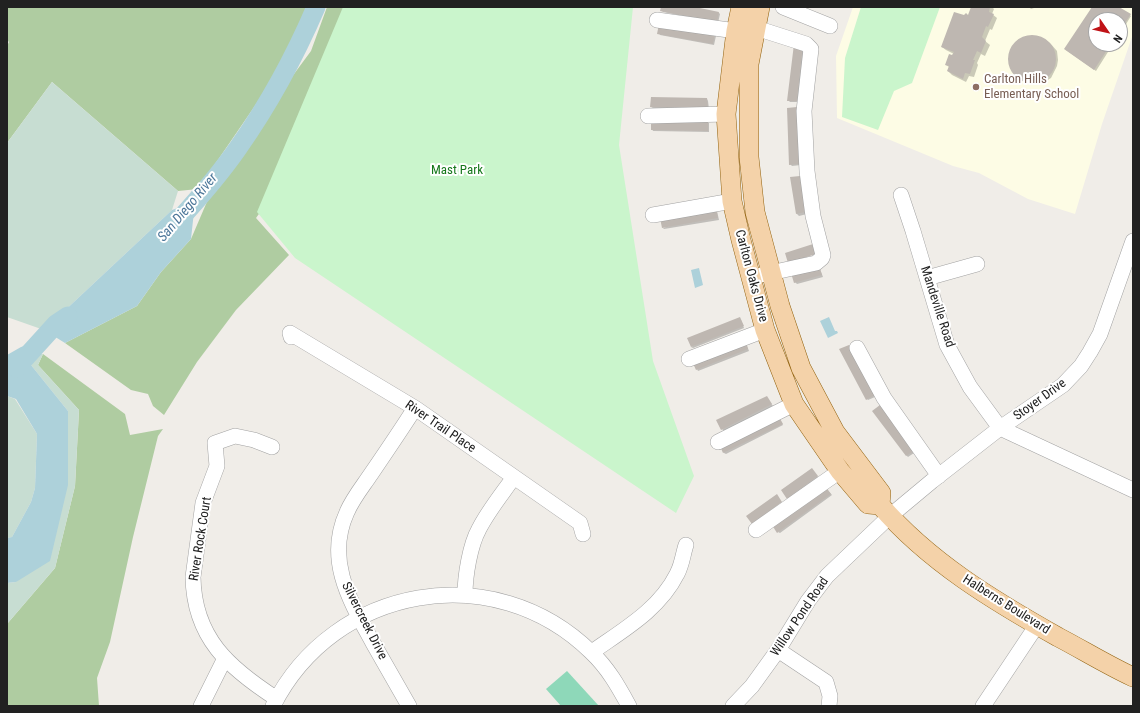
<!DOCTYPE html>
<style>
body{margin:0}
#map{position:relative;width:1140px;height:713px;overflow:hidden;background:#f0ede8;font-family:"Roboto Condensed",sans-serif}
canvas{display:block}
.frame{position:absolute;inset:0;border:8px solid #212121;pointer-events:none}
.north{position:absolute;left:1088px;top:12px;width:40px;height:40px;box-sizing:border-box;background:#fff;border:1px solid #a6a6a6;border-radius:50%;rotate:124deg;font-size:11px;font-weight:700;line-height:16px;text-align:center;color:#212121}
.north::after{content:'';display:block;margin:auto;width:14px;height:18px;background:#c01217;clip-path:polygon(50% 0,100% 100%,50% 72%,0 100%)}
</style>
<div id="map">
<canvas width="1140" height="713"></canvas>
<div class="frame"></div>
<div class="north">N</div>
</div>
<script>
const ctx = document.querySelector('canvas').getContext('2d');
ctx.lineJoin = 'round';
function paint(path, color) { ctx.fillStyle = color; ctx.fill(path, 'evenodd'); }
function strokePath(path, color, width, dash) { ctx.strokeStyle = color; ctx.lineWidth = width; ctx.lineCap = dash ? 'butt' : 'round'; ctx.setLineDash(dash || []); ctx.stroke(path); }
function write(font, color, halo, rows, align = 'center') {
  ctx.font = font + ' "Roboto Condensed",sans-serif'; ctx.lineWidth = 4; ctx.setLineDash([]); ctx.textBaseline = 'middle'; ctx.strokeStyle = halo; ctx.fillStyle = color; for (const [text, x, y, turn = 0] of rows) {
    ctx.save(); ctx.translate(x, y); ctx.rotate((+turn || 0) * Math.PI / 180); ctx.textAlign = isNaN(turn) ? turn : align; if (halo) ctx.strokeText(text, 0, 0); ctx.fillText(text, 0, 0); ctx.restore();
  }
}
paint(new Path2D(`
 M853,7h280v27l-31,90 -27,90 -47,-15 -49,-26 -26,-7 -116,-48 -1,-62zM1096,20h24v24h-24z`), '#fdfce5');
paint(new Path2D(`
 M7,7h302l-15,33 -33,57 -63,92 -20,2 -126,-109 -45,61v-97l2,-4 -2,-2z
 M327,7h32l-93,197 -10,14 33,37 -53,55 -39,52 -33,53 -11,-9 -5,-12 -17,-4 -66,-47 72,-37 24,-34 30,-33 21,-49 62,-89 37,-50z
 M43,354l82,60 5,21 33,-6 -5,7 -25,101 -23,105 -13,36 2,28h-92v-82l48,-56 20,-82 4,-76 -41,-45z`), '#afcca1');
paint(new Path2D(`
 M52,82l126,109 -6,19 -128,120 -37,-13v-174z
 M33,353l10,1 -5,11 41,45 -4,76 -20,82 -48,56v-41l9,-1 52,-171 -37,-46z
 M7,396l8,3 22,35 -2,54 -4,14 -19,35 -5,1z`), '#c7ddd2');
paint(new Path2D(`
 M343,7h290l-14,138 34,216 41,115 -18,37 -381,-255 -38,-46z
 M861,7h79l-28,76 -18,8 -16,39 -36,-13 3,-59z`), '#caf5cc');
paint(new Path2D(`
 M567,671l32,35h-38l-15,-17z`), '#8ed8b9');
paint(new Path2D(`
 M195,202l-4,37 -30,33 -24,34 -72,37 -21,-13 128,-120z
 M699,268l4,17 -8,3 -4,-18z
 M829,317l6,14h2l1,2 -10,5 -8,-17z
 M32,344l1,9 -2,12 37,46v74l-18,76 -34,21 -9,1v-45l5,-1 19,-35 4,-14 2,-54 -21,-35 -9,-3v-41l14,-8z`), '#add1da');
paint(new Path2D(`
 M662,7h27l30,6 1,1 -2,9 -55,-11 -1,-1z
 M972,7h20l2,2 -2,5 5,4 -5,12 -2,-1 -5,12 5,4 -5,11 -4,-2 -4,9 1,2 -4,12 -5,-1 -3,6 -14,-7 -4,-4 1,-4 -3,-2 8,-11 -8,-4 -4,-3 27,-30z
 M1029,7h8l-6,2z
 M1093,7h25l13,9 -11,18v-14h-24v24h17l-17,27 -30,-21z
 M659,33l55,2 2,1 -2,9 -54,-10z
 M1033,36l7,1 10,6 7,8 1,9 -1,6 -6,12 -5,3 -14,3 -14,-6 -6,-8 -3,-10 1,-8 8,-12z
 M795,45l9,3 -5,54h-9l-2,-2z
 M707,99l1,2 1,8 -56,-1 -2,-1z
 M788,109l13,56 -9,1 -2,-2z
 M707,122l2,1v9l-56,-1 -1,-2z
 M799,177l2,1 6,36 -8,2 -2,-2 -6,-36z
 M717,211l2,9 -55,9 -1,-1z
 M820,269l3,8 -26,7 -2,-2z
 M741,320l3,8 -51,20 -2,-1z
 M746,343l3,8 -51,20 -1,-2z
 M850,347l25,50 -7,3 -1,-1z
 M768,399l5,7 -49,25 -2,-2z
 M874,411l40,42 -6,4 -1,-1z
 M779,418l4,7 -57,29 -2,-1 -4,-8z
 M813,471l6,7 -30,21 -1,-1z
 M826,488l6,7 -52,38 -2,-1z`), '#0003');
strokePath(new Path2D(`
 M178,221c21,-23 42,-47 60,-73 31,-44 57,-92 78,-141
 M16,368l40,-44 12,-8`), '#add1da', 19);
paint(new Path2D(`
 M661,7h34l24,5 -2,10 -57,-11z
 M971,7h19l-1,5 5,2 -6,13 -2,-1 -4,11 4,4 -5,12 -4,-2 -4,9h2l-5,14 -5,-1 -2,6 -16,-8 2,-5 -4,-1 4,-11 3,1 2,-3 -13,-5 13,-35 10,3 2,-2 2,2z
 M1092,7h27l12,7 -11,16v-10h-24v24h15l-17,26 -30,-21z
 M659,24l56,10 -2,10 -56,-10z
 M1008 59a24 24 0 1 1 48 0a24 24 0 1 1-48 0Z
 M794,44l9,1 -6,56h-10z
 M651,97l56,1 1,10 -58,-1z
 M797,107l3,57 -11,1 -2,-57z
 M651,120l57,1v10l-57,-1z
 M800,176l6,36 -10,2 -6,-37z
 M716,208l2,10 -56,10 -2,-10z
 M813,244l3,10 -28,9 -3,-10z
 M819,266l3,9 -28,8 -3,-10z
 M740,317l4,9 -53,21 -4,-9z
 M745,340l3,9 -52,21 -4,-9z
 M849,345l26,50 -9,5 -27,-51z
 M767,396l5,8 -51,26 -5,-10z
 M880,405l34,46 -8,5 -34,-45z
 M778,415l5,9 -60,29 -4,-9z
 M812,468l6,8 -31,23 -6,-9z
 M825,486l6,8 -54,39 -5,-8z
 M777,494l5,8 -30,22 -6,-8z`), '#beb7b1');
const minor = new Path2D(`
 M783,7l47,19
 M657,20l79,11
 M756,28l50,16 5,5 -7,62 3,60 6,45 10,39 -1,3 -6,5 -55,12
 M648,116l78,-2
 M901,195l12,36 34,114 23,42 30,41 133,62
 M653,215l79,-14
 M927,278l50,-14
 M291,337l-1,-4 125,75 165,115 3,11
 M857,348l27,50 55,78
 M689,359l76,-29
 M718,442l76,-38
 M272,447l-18,-7 -19,-4 -20,7 2,23 -14,37 -10,74c1,61 36,91 84,122
 M756,530l84,-59
 M465,595c0,-19 5,-50 14,-66 9,-18 23,-35 35,-52
 M778,650l48,32 4,14 -1,10
 M592,652c31,-22 67,-42 85,-78 5,-9 6,-20 9,-29
 M201,706l24,-48
 M273,706c61,-121 221,-149 318,-54 17,16 27,34 38,54
 M409,706c-12,-21 -24,-42 -36,-63 -23,-42 -48,-83 -26,-131 6,-14 16,-26 24,-38 15,-22 30,-44 44,-66
 M733,706l19,-20 26,-36 30,-49 19,-25 63,-60 42,-35 68,-53 63,-43 18,-19 9,-14 10,-18 33,-93
 M983,706l54,-81`);
const major = new Path2D(`
 M741,7l-5,24 -10,83 6,87 9,39 24,90 29,74 46,67 28,33 12,1
 M760,7l-11,57v93l6,55 25,94 21,62 34,64 46,61 -1,12c49,57 114,96 178,132 25,13 49,28 75,40`);
strokePath(minor, '#a2a2a2', 16);
strokePath(major, '#91610d', 20);
strokePath(minor, '#fff', 15);
strokePath(major, '#f4d2a9', 19);
for (const [x, y, r, color] of [
 [976,87,4,"#8d6e63"]
]) { const dot = new Path2D(); dot.arc(x, y, r, 0, 2 * Math.PI); ctx.fillStyle = color; ctx.fill(dot); strokePath(dot, '#fff', 1.5); }
write('13px', '#785e54', '#fff', [
 ["Carlton Hills",984,80],
 ["Elementary School",984,95]
], 'left');
write('13px', '#16781b', '#fff', [
 ["Mast Park",457,171]
]);
write('13px', '#212121', '#fff', [
 ["Carlton Oaks Drive",751,276,75],
 ["Mandeville Road",937,307,72],
 ["Stoyer Drive",1040,400,-36],
 ["River Trail Place",440,427,34],
 ["River Rock Court",201,539,-81],
 ["Halberns Boulevard",1006,605,32],
 ["Willow Pond Road",800,617,-56],
 ["Silvercreek Drive",364,621,63]
]);
write('italic 14px', '#4d779a', '#fff', [
 ["San Diego River",188,208,-50]
]);
</script>
